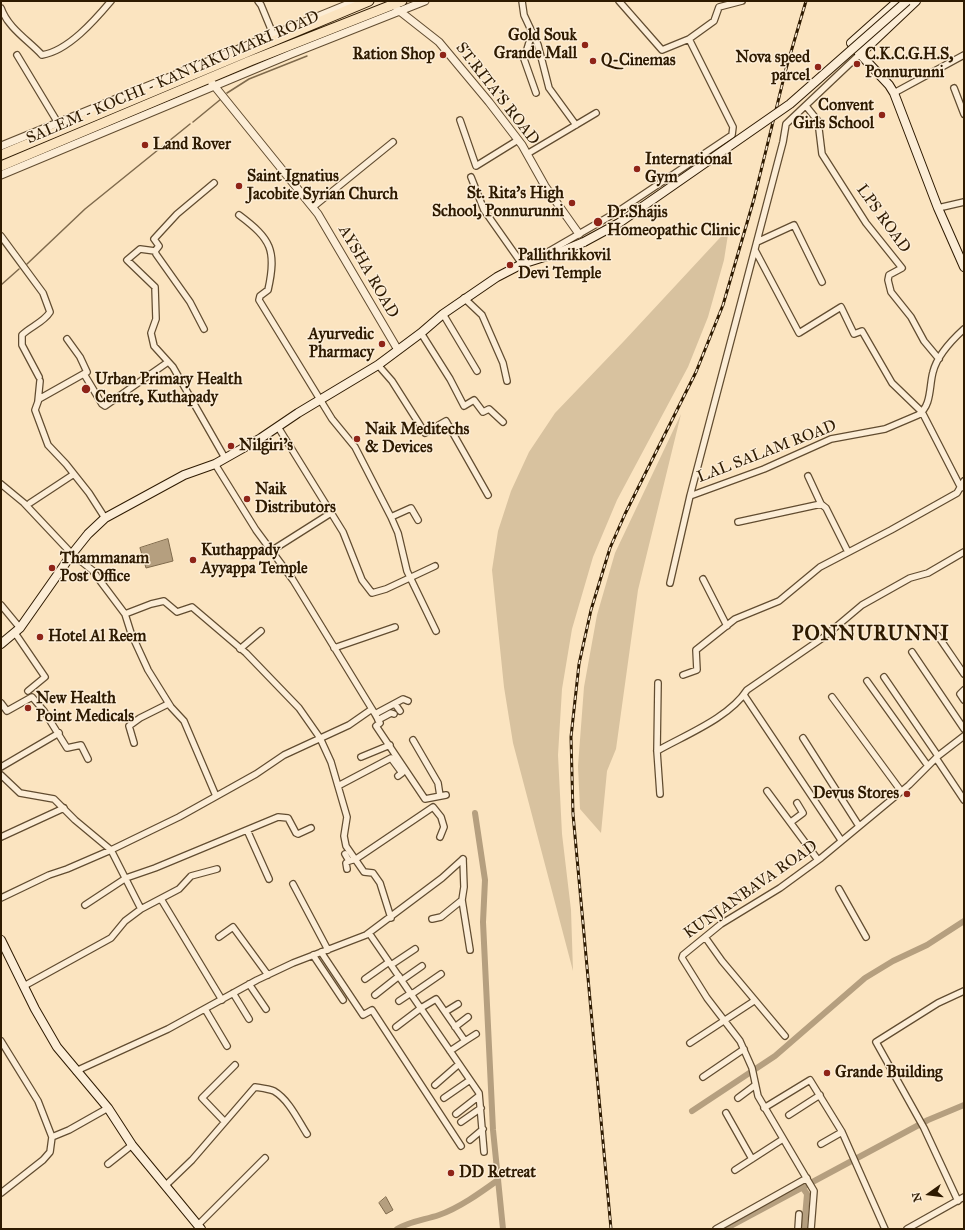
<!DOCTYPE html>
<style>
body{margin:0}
#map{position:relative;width:965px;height:1230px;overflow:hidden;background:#fbe4c0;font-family:"IM FELL Great Primer",serif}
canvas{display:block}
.frame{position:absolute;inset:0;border:2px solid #2e1a00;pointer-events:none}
.north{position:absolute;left:909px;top:1174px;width:40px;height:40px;-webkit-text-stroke:3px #fcedd6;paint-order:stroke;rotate:256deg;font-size:11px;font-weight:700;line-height:16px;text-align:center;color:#2e1a00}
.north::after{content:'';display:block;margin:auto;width:14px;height:18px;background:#2e1a00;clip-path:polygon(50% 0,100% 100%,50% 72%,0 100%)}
</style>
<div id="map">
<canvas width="965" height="1230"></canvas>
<div class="frame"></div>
<div class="north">N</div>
</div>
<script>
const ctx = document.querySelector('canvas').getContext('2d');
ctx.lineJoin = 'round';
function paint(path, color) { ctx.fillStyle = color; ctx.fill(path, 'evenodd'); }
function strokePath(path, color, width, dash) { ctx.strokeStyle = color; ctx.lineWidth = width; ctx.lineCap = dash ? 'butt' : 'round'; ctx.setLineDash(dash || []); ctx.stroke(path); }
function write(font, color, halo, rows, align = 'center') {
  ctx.font = font + ' "IM FELL Great Primer",serif'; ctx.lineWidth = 3; ctx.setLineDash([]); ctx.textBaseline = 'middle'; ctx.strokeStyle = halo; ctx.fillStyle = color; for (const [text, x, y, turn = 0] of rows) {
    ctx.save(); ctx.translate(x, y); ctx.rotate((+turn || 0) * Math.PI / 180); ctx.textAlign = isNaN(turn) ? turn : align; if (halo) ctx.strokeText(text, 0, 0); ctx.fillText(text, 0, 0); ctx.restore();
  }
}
paint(new Path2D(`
 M729,228l-5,32 -16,57 -20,50 -71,133 -24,57 -21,72 -10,60 -4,66 4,79 9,76 2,61 -60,-228 -9,-56 -12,-117 6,-39 13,-40 18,-39 26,-39 69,-72z
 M681,414l-43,176 -22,159 -9,22 -6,62 -21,-24 -2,-43 6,-79 13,-72 18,-62z`), '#d8c29f');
const water = new Path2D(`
 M168,539l5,22 -27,7 -6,-20z
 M386,1197l7,13 -7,4 -7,-11z`);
paint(water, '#b59f7f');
strokePath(water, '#7f6a4c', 1);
strokePath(new Path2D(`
 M227,93l22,-14 58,-23
 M193,122l28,-23
 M27,264l58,-55 105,-85
 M1,285l18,-16`), '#7f6a4c', 1.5);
strokePath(new Path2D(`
 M475,813l10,67 -2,42 10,208 10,99
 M692,1111l83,-55 90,-78 28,-17 34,-16 37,-24
 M803,1188l4,6 -3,35
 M397,1229c14,-8 27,-9 42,-14 20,-7 41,-22 59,-35
 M725,1229l203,-109 36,-15`), '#b59f7f', 6);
const minor = new Path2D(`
 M258,1l3,4 12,29
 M522,1l2,14 14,30 11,43 27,37
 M619,1l43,49 27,-11
 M1,8c7,20 27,32 41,47 26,-4 53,-35 69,-54
 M532,33l-8,26 12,34
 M17,55l41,68
 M954,88l10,26
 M894,93l70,-38
 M806,106l12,15 4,33 44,69 36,45 -13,7 -1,5 3,12 20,25 13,24 15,18
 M460,120l16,46 42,-26
 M527,154l69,-41
 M471,177l13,33 38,54
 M313,207l80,-65
 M938,208l26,-6
 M239,215c32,24 38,35 29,75l-8,6 -1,4 73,119 23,28 36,70 20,-9 7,12
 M1,236l42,57 7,19c-6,10 -20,15 -28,23v10l17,32
 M757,242l37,-17 28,57
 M755,250l44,83 42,-26 13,27 8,-3 30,52 30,29 39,76
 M155,251l-15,-2 -13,11 28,27 1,32 -5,14 3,13 19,21 52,91
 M541,256l76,-44 115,-77 1,-8 -44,-88 25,-18 5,-14 23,-6
 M464,298l18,17 21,48 4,18
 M443,314l34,57
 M204,329l-14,-27 -34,-48 -1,-3 4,-5 -5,-7 23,-25 37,-31
 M421,333l29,46 14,27 10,-6 9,12 6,-3 14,13
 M67,339l13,18 7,15 -48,27 -4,11 13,35 18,19 23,29 16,25
 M378,365l14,16 33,52 21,-12 42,74
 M84,374l18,30 3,2 63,-44
 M38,401l2,-20
 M278,427l65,105 19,48 10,13 14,-4 49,-23
 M215,464l41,66 37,50 82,134 28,-15 5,2
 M808,476l13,28 5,4 22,44
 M1,484l23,19 48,51 20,16 33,44 26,-10 13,-3 13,11 15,-5 54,46 53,55 21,30 11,24 16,55 -3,19 2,10 18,26 9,1 7,10 11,35
 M690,496l74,-27 67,-30 54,-10 33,-14c14,-9 11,-29 15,-43 4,-16 20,-33 31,-43
 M30,503l44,-29
 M391,517l7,16 9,38 29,60
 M738,522l83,-18
 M271,551l60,-38
 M703,579l24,47
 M670,583l20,-87 93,-354 3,-18 74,-70
 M1,605l19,23
 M125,614l6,19 17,37 23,37 13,14 32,75
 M15,633l30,44 -17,14
 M938,636l26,38
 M334,648l61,-21
 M240,649l21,-18
 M912,652l52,77
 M683,675l14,-5 -1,-20 39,-31 44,-18 41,-34 71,-37 66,-37 7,-12
 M884,677l54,79
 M867,681l61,85
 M658,683l-1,68 3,43
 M964,690l-4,4 4,6
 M744,695l97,145
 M832,697l69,94
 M1,703l6,8 25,-14 12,14 23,37 14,-3 7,14
 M395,704l5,7
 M375,714l5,9 -4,3 49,73 21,-4
 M378,720l13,-7 3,1
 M803,738l56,88
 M413,740l25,43 2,13
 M134,743l-5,-17 11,-8 28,-14
 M657,751c28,-16 72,-33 90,-61l77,-53 38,-32 48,-27 18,-5 36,-21
 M361,757l29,-12
 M936,758l28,42
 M1,767l58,-34
 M1,775l19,18 34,6 21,21 36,30 30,59 -16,12 -14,17 -87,48
 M338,786l53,-28 11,15 -4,3
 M767,791l51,69
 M791,822l12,-9 -6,-10
 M247,830l22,49
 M1,837l63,-29
 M345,854l4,7 7,-2 77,-52 8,10 3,10 -4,10
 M463,859l1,28 -2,13 8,50
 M347,869l-1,-6 3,-2
 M293,884l35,66
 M839,889l27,48
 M1,898l48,-23 18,-6 44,-19 68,-33 77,-43 28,-19 65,-30 23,-16
 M161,899l61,101
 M85,905l41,-27 29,-10 123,-51 10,1 8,15 2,1 13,-6
 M141,909l38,-20 12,-13 26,-7
 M432,919l9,-2 21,-17
 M369,933l110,160 5,59
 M219,937l14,-10 35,48
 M705,937l17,24 63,75
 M321,952l42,63 9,-5 89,136
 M313,955l30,45
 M391,965l24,-16
 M365,979l24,-17
 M402,980l20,-14
 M249,984l17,25
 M233,993l16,26
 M412,994l29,-20
 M375,995l24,-19
 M399,1001l12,-8
 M205,1009l22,37
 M445,1012l13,-8
 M396,1027l25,-19 15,-9 29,42 -15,10
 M455,1027l13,-10
 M1,1041l37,60 14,36
 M465,1041l11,-7
 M690,1043l64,-42
 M76,1071l92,-42 89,-49 36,-17 73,-28 76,-57 21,-19
 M703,1077l41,-28
 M435,1085l24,-21
 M444,1098l26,-18
 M738,1098l16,-12
 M764,1108l46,-28 32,52 43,97
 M726,1113l26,46
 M456,1114l23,-18
 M789,1115l31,-20
 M224,1121l-22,-23 33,-33
 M461,1122l20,-14
 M470,1140l13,-11
 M821,1144l21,-12
 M108,1164l24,-19
 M735,1170l48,-31
 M166,1185l26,-25 63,-73c6,1 14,2 19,4 15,9 24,29 33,43
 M1,1193l42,-33 7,-8 2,-15 17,-7 39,-22
 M958,1201l-34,-73 -48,-86 62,-39 26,-12
 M198,1225l67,-67
 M716,1229l91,-51
 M798,1229l1,-15
 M811,1229l3,-38 -56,-95 -6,-28 -12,-27 -33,-43 -25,-40 1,-3 38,-31 59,-36 41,-30 88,-73 29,-29 26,-20
 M907,1229l57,-32`);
const tertiary = new Path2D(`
 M397,9l42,33 50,60 33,43 23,41 34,48
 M212,83l106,131 80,136
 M1,146l355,-145
 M1,175l290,-121 134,-53`);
const secondary = new Path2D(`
 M898,1l-47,42 9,11 56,-53
 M860,54l29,31 5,8 44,115 26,59
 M1,644l19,-16 52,-74 16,-20 17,-16 79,-43 31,-11 46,-26 37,-25 80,-48 43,-32 22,-19 54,-37 25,-13 38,-12 24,-10
 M1,940l34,69 22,38 51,61 24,37 69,84`);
const trunk = new Path2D(`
 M1,155l368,-154
 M1,166l249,-105 152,-60`);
strokePath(minor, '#614c30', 8);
strokePath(tertiary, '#614c30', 9);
strokePath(secondary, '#2e1a00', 10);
strokePath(trunk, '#2e1a00', 11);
strokePath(minor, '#fcedd6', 5.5);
strokePath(tertiary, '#fcedd6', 7);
strokePath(secondary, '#fcedd6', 8);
strokePath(trunk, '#fbe4c0', 9);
const rail = new Path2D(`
 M611,1229l-38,-415 -2,-77 8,-73 12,-54 19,-62 15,-34 71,-142 27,-67 31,-106 32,-130 20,-68`);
strokePath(rail, '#2e1a00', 3);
strokePath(rail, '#fcedd6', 1.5, [4.5]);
const secondaryBridge = new Path2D(`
 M584,242l35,-19 171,-119 117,-103`);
strokePath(secondaryBridge, '#2e1a00', 10, []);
strokePath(secondaryBridge, '#fcedd6', 8);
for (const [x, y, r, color] of [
 [585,45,4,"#8f2418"],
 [443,55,4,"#8f2418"],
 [593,61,4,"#8f2418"],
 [857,64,4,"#8f2418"],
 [818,67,4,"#8f2418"],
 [882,115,4,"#8f2418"],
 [145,145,4,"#8f2418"],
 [637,169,4,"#8f2418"],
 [239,186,4,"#8f2418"],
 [572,203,4,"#8f2418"],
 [598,222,5,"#8f2418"],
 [510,265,4,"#8f2418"],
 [382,344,4,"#8f2418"],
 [86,389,5,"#8f2418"],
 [357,439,4,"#8f2418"],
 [231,446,4,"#8f2418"],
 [247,499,4,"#8f2418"],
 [193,560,4,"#8f2418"],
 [52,568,4,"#8f2418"],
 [40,637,4,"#8f2418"],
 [28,708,4,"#8f2418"],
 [907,794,4,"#8f2418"],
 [827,1073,4,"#8f2418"],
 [451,1173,4,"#8f2418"]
]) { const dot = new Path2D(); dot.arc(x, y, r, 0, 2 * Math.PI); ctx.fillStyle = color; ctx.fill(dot); strokePath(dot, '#fcedd6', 1.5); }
write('bold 16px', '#2e1a00', '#fcedd6', [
 ["Gold Souk",577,36,"right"],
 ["Grande Mall",577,54,"right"],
 ["Ration Shop",435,55,"right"],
 ["C.K.C.G.H.S,",865,55],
 ["Ponnurunni",865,73],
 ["Nova speed",810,58,"right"],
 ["parcel",810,76,"right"],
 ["Q-Cinemas",601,61],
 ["Convent",874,106,"right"],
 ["Girls School",874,124,"right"],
 ["Land Rover",153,145],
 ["International",645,160],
 ["Gym",645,178],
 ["Saint Ignatius",247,177],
 ["Jacobite Syrian Church",247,195],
 ["St. Rita's High",564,194,"right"],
 ["School, Ponnurunni",564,212,"right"],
 ["Dr.Shajis",607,213],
 ["Homeopathic Clinic",607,231],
 ["Pallithrikkovil",518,256],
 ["Devi Temple",518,274],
 ["Ayurvedic",374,335,"right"],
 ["Pharmacy",374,353,"right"],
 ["Urban Primary Health",95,380],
 ["Centre, Kuthapady",95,398],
 ["Naik Meditechs",365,430],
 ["& Devices",365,448],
 ["Nilgiri's",239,446],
 ["Naik",255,490],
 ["Distributors",255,508],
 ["Kuthappady",201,551],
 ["Ayyappa Temple",201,569],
 ["Thammanam",60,559],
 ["Post Office",60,577],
 ["Hotel Al Reem",48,637],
 ["New Health",36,699],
 ["Point Medicals",36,717],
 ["Devus Stores",899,794,"right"],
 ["Grande Building",835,1073],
 ["DD Retreat",459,1173]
], 'left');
write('16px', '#2e1a00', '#fcedd6', [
 ["SALEM - KOCHI - KANYAKUMARI ROAD",173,78,-23],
 ["ST.RITA'S ROAD",497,94,52],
 ["LPS ROAD",883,219,54],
 ["AYSHA ROAD",368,272,60],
 ["LAL SALAM ROAD",767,452,-21],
 ["KUNJANBAVA ROAD",751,890,-35]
]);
ctx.letterSpacing = '1px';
write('bold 20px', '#2e1a00', '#fcedd6', [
 ["PONNURUNNI",871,635]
]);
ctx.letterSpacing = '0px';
</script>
